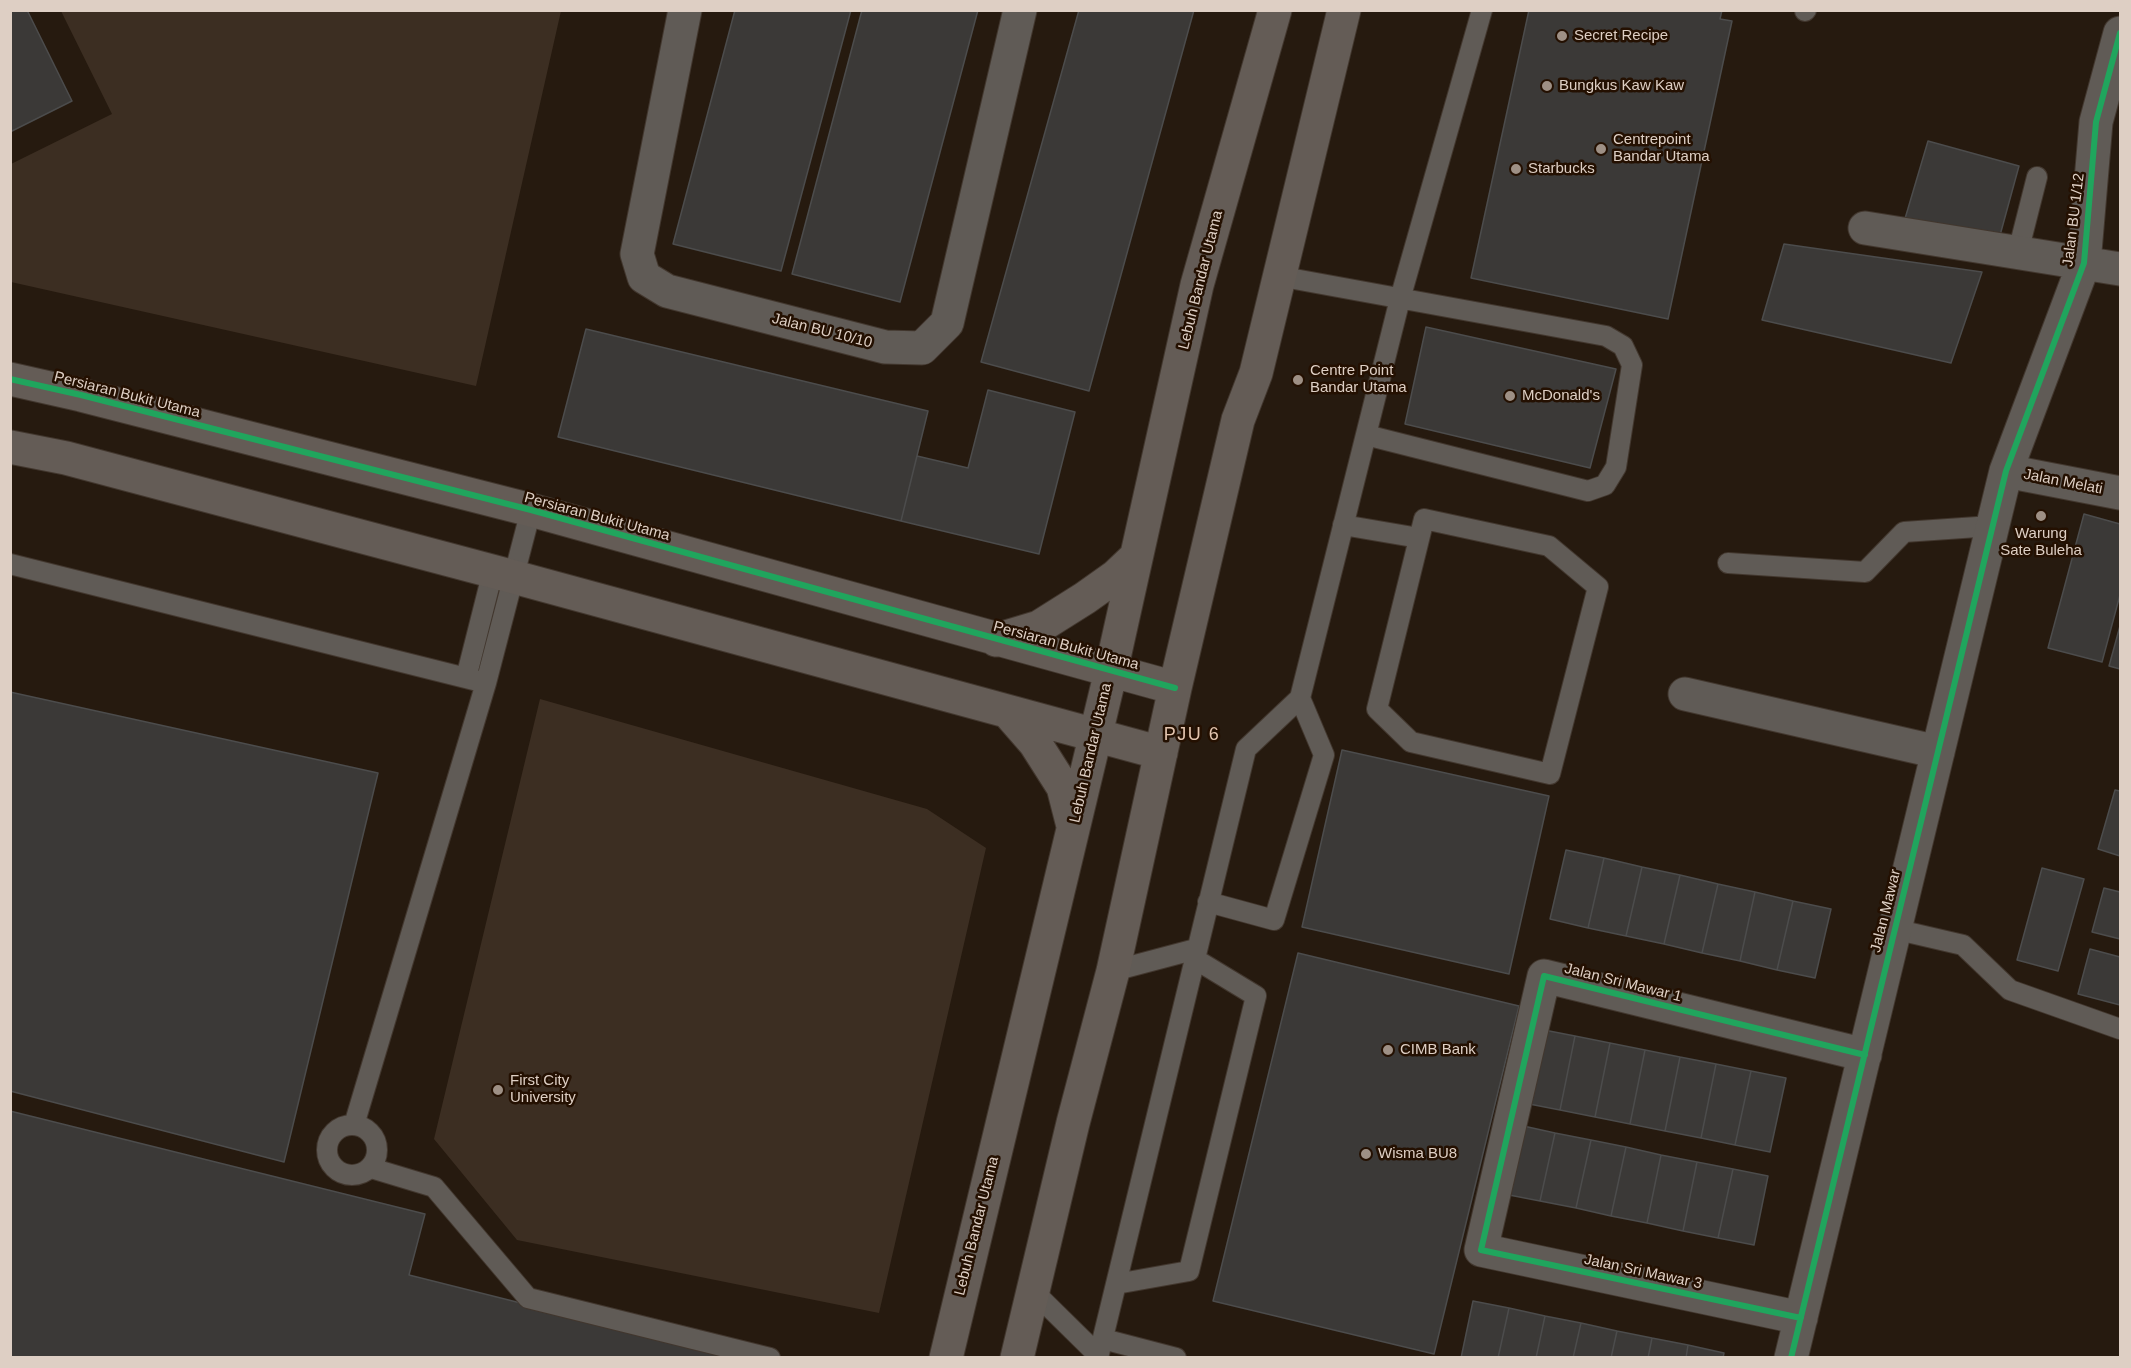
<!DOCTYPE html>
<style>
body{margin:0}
#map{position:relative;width:2131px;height:1368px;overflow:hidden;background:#261a0f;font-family:Helvetica,sans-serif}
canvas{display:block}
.frame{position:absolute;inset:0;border:12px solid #decfc4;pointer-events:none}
</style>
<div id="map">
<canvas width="2131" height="1368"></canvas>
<div class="frame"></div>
</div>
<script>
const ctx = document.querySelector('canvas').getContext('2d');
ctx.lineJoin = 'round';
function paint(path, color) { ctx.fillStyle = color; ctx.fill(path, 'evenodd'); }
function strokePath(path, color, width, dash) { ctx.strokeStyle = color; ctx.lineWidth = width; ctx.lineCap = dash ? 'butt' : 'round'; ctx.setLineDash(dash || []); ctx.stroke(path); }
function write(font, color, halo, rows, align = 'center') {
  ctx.font = font + ' Helvetica,sans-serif'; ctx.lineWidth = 5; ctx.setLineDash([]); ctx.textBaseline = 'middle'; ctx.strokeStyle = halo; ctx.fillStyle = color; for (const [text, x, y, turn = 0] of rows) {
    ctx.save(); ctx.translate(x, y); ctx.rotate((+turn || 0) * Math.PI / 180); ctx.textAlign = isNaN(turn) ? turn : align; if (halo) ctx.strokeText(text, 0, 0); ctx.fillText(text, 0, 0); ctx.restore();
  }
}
paint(new Path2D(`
 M61,11h500l-85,375 -465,-104v-118l101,-50z
 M540,699l387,110 59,39 -107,465 -362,-73 -83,-101z`), '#3c2e22');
const building = new Path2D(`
 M10,10h17l45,91 -62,31z
 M735,10h116l-70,261 -108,-27z
 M862,10h116l-78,292 -108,-28z
 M1079,10h115l-105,381 -108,-29z
 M1529,10h193l-2,9 12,2 -64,298 -197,-41z
 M1928,141l91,25 -20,73 -95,-17z
 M1784,244l198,28 -31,91 -189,-43z
 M1426,327l190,42 -26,99 -185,-44z
 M586,329l342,82 -27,110 -343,-84z
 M988,390l87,22 -36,142 -138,-33 16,-65 51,12z
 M2084,514l36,10v71l-18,67 -54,-14z
 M2120,626v43l-11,-3z
 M10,692l368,81 -94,389 -274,-71z
 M1342,750l207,46 -40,178 -207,-47z
 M2115,790l5,1v65l-22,-7z
 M1566,850l38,8 -16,70 -38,-9z
 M1604,858l38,9 -16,69 -38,-8z
 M1642,867l38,8 -16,69 -38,-8z
 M2042,868l42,11 -26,92 -41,-11z
 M1680,875l38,9 -16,69 -38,-9z
 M1718,884l37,8 -15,69 -38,-8z
 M2104,888l16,4v47l-28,-7z
 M1755,892l38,9 -16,69 -37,-9z
 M1793,901l38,8 -16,69 -38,-8z
 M2090,949l30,8v48l-42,-11z
 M1298,953l221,53 -85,348 -221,-53z
 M1539,1029l36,7 -15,74 -36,-7z
 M1575,1036l35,7 -15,74 -35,-7z
 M1610,1043l35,7 -15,74 -35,-7z
 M1645,1050l35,7 -15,74 -35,-7z
 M1680,1057l36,7 -15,74 -36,-7z
 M1716,1064l35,7 -16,74 -34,-7z
 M1751,1071l35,7 -16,74 -35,-7z
 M10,1111l415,103 -16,61 331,83h-730z
 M1519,1125l36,8 -15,68 -36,-7z
 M1555,1133l36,7 -15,68 -36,-7z
 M1591,1140l35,7 -15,69 -35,-8z
 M1626,1147l35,8 -14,68 -36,-7z
 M1661,1155l36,7 -14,69 -36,-8z
 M1697,1162l36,7 -15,69 -35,-7z
 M1733,1169l35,7 -14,69 -36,-7z
 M1473,1301l36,7 -11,50h-37z
 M1509,1308l36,8 -9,42h-38z
 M1545,1316l36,7 -8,35h-37z
 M1581,1323l36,8 -6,27h-38z
 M1617,1331l35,7 -4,20h-37z
 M1652,1338l36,7 -2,13h-38z
 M1688,1345l36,8 -1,5h-37z`);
paint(building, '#3b3937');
strokePath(building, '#4c4c4c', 1.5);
const lane = new Path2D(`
 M1805,11l1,-1
 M2018,252l19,-75
 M1278,276l328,60 17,10 9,19 -16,102 -11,18 -17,6 -222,-56
 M1424,519l125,27 49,41 -48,187 -139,-32 -34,-33z
 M1343,525l76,13
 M1728,563l137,9 39,-40 88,-6
 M10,564l476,119
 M466,678l27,-107
 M1208,902l66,18 50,-165 -24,-57
 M1894,929l69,16 47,45 110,39
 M1113,971l83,-22
 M327 1150a25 25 0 1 1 50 0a25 25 0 1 1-50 0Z
 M354,1125l132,-442 45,-173
 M371,1168l63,19 94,111 242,60
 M1116,1284l73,-13 67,-275 -61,-37
 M1033,1291l65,64
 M1103,1339l73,19
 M1098,1358l148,-609 54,-51 100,-399 82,-289`);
const street = new Path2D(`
 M685,10l-48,244 7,23 23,14 218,56 37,1 25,-25 73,-313
 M1865,228l255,41
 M2006,471l114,22
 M1685,694l253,58
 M1801,1318l-320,-68 63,-274 321,79
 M1791,1358l215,-887 78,-208 12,-141 24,-89`);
const secondary = new Path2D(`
 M10,379l71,16 450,115 644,178
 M10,447l56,11 448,119 647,176
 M996,640l43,-13 46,-29 31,-22 20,-19
 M1008,712l27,31 28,44 10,39
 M946,1358l165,-687 86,-386 78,-275
 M1017,1358l56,-235 40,-152 62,-283 63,-268 18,-47 88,-363`);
strokePath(lane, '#42372e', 22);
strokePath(street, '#42372e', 35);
strokePath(secondary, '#42372e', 35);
strokePath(lane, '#605b56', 20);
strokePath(street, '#605b56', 33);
strokePath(secondary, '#645c56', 33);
strokePath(new Path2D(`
 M10,379l71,16 450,115 644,178
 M1801,1318l-320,-68 63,-274 321,79
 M1791,1358l215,-887 78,-208 12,-141 24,-89`), '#20a55d', 6);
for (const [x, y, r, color] of [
 [1562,36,6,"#9e9085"],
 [1547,86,6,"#9e9085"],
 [1601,149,6,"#9e9085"],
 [1516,169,6,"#9e9085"],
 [1298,380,6,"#9e9085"],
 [1510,396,6,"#9e9085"],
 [2041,516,6,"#9e9085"],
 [1388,1050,6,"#9e9085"],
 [498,1090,6,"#9e9085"],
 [1366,1154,6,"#9e9085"]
]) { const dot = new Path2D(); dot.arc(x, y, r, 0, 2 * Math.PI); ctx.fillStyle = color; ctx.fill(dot); strokePath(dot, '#241001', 2); }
write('15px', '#decfc4', '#241001', [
 ["Secret Recipe",1574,36],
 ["Bungkus Kaw Kaw",1559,86],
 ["Centrepoint",1613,140],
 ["Bandar Utama",1613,157],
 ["Starbucks",1528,169],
 ["Centre Point",1310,371],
 ["Bandar Utama",1310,388],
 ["McDonald's",1522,396],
 ["Warung",2041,534,"center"],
 ["Sate Buleha",2041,551,"center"],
 ["CIMB Bank",1400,1050],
 ["First City",510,1081],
 ["University",510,1098],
 ["Wisma BU8",1378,1154]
], 'left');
write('15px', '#decfc4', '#241001', [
 ["Jalan BU 1/12",2074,220,-83],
 ["Lebuh Bandar Utama",1201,280,-76],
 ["Jalan BU 10/10",822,331,14],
 ["Persiaran Bukit Utama",127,395,14],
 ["Jalan Melati",2063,482,11],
 ["Persiaran Bukit Utama",597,517,15],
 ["Persiaran Bukit Utama",1066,646,15],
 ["Lebuh Bandar Utama",1091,753,-77],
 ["Jalan Mawar",1886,911,-76],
 ["Jalan Sri Mawar 1",1623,983,14],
 ["Lebuh Bandar Utama",977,1226,-76],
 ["Jalan Sri Mawar 3",1643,1272,12]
]);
ctx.letterSpacing = '1.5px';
write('18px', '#e3c5af', '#241001', [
 ["PJU 6",1192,735]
]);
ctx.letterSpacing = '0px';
</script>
